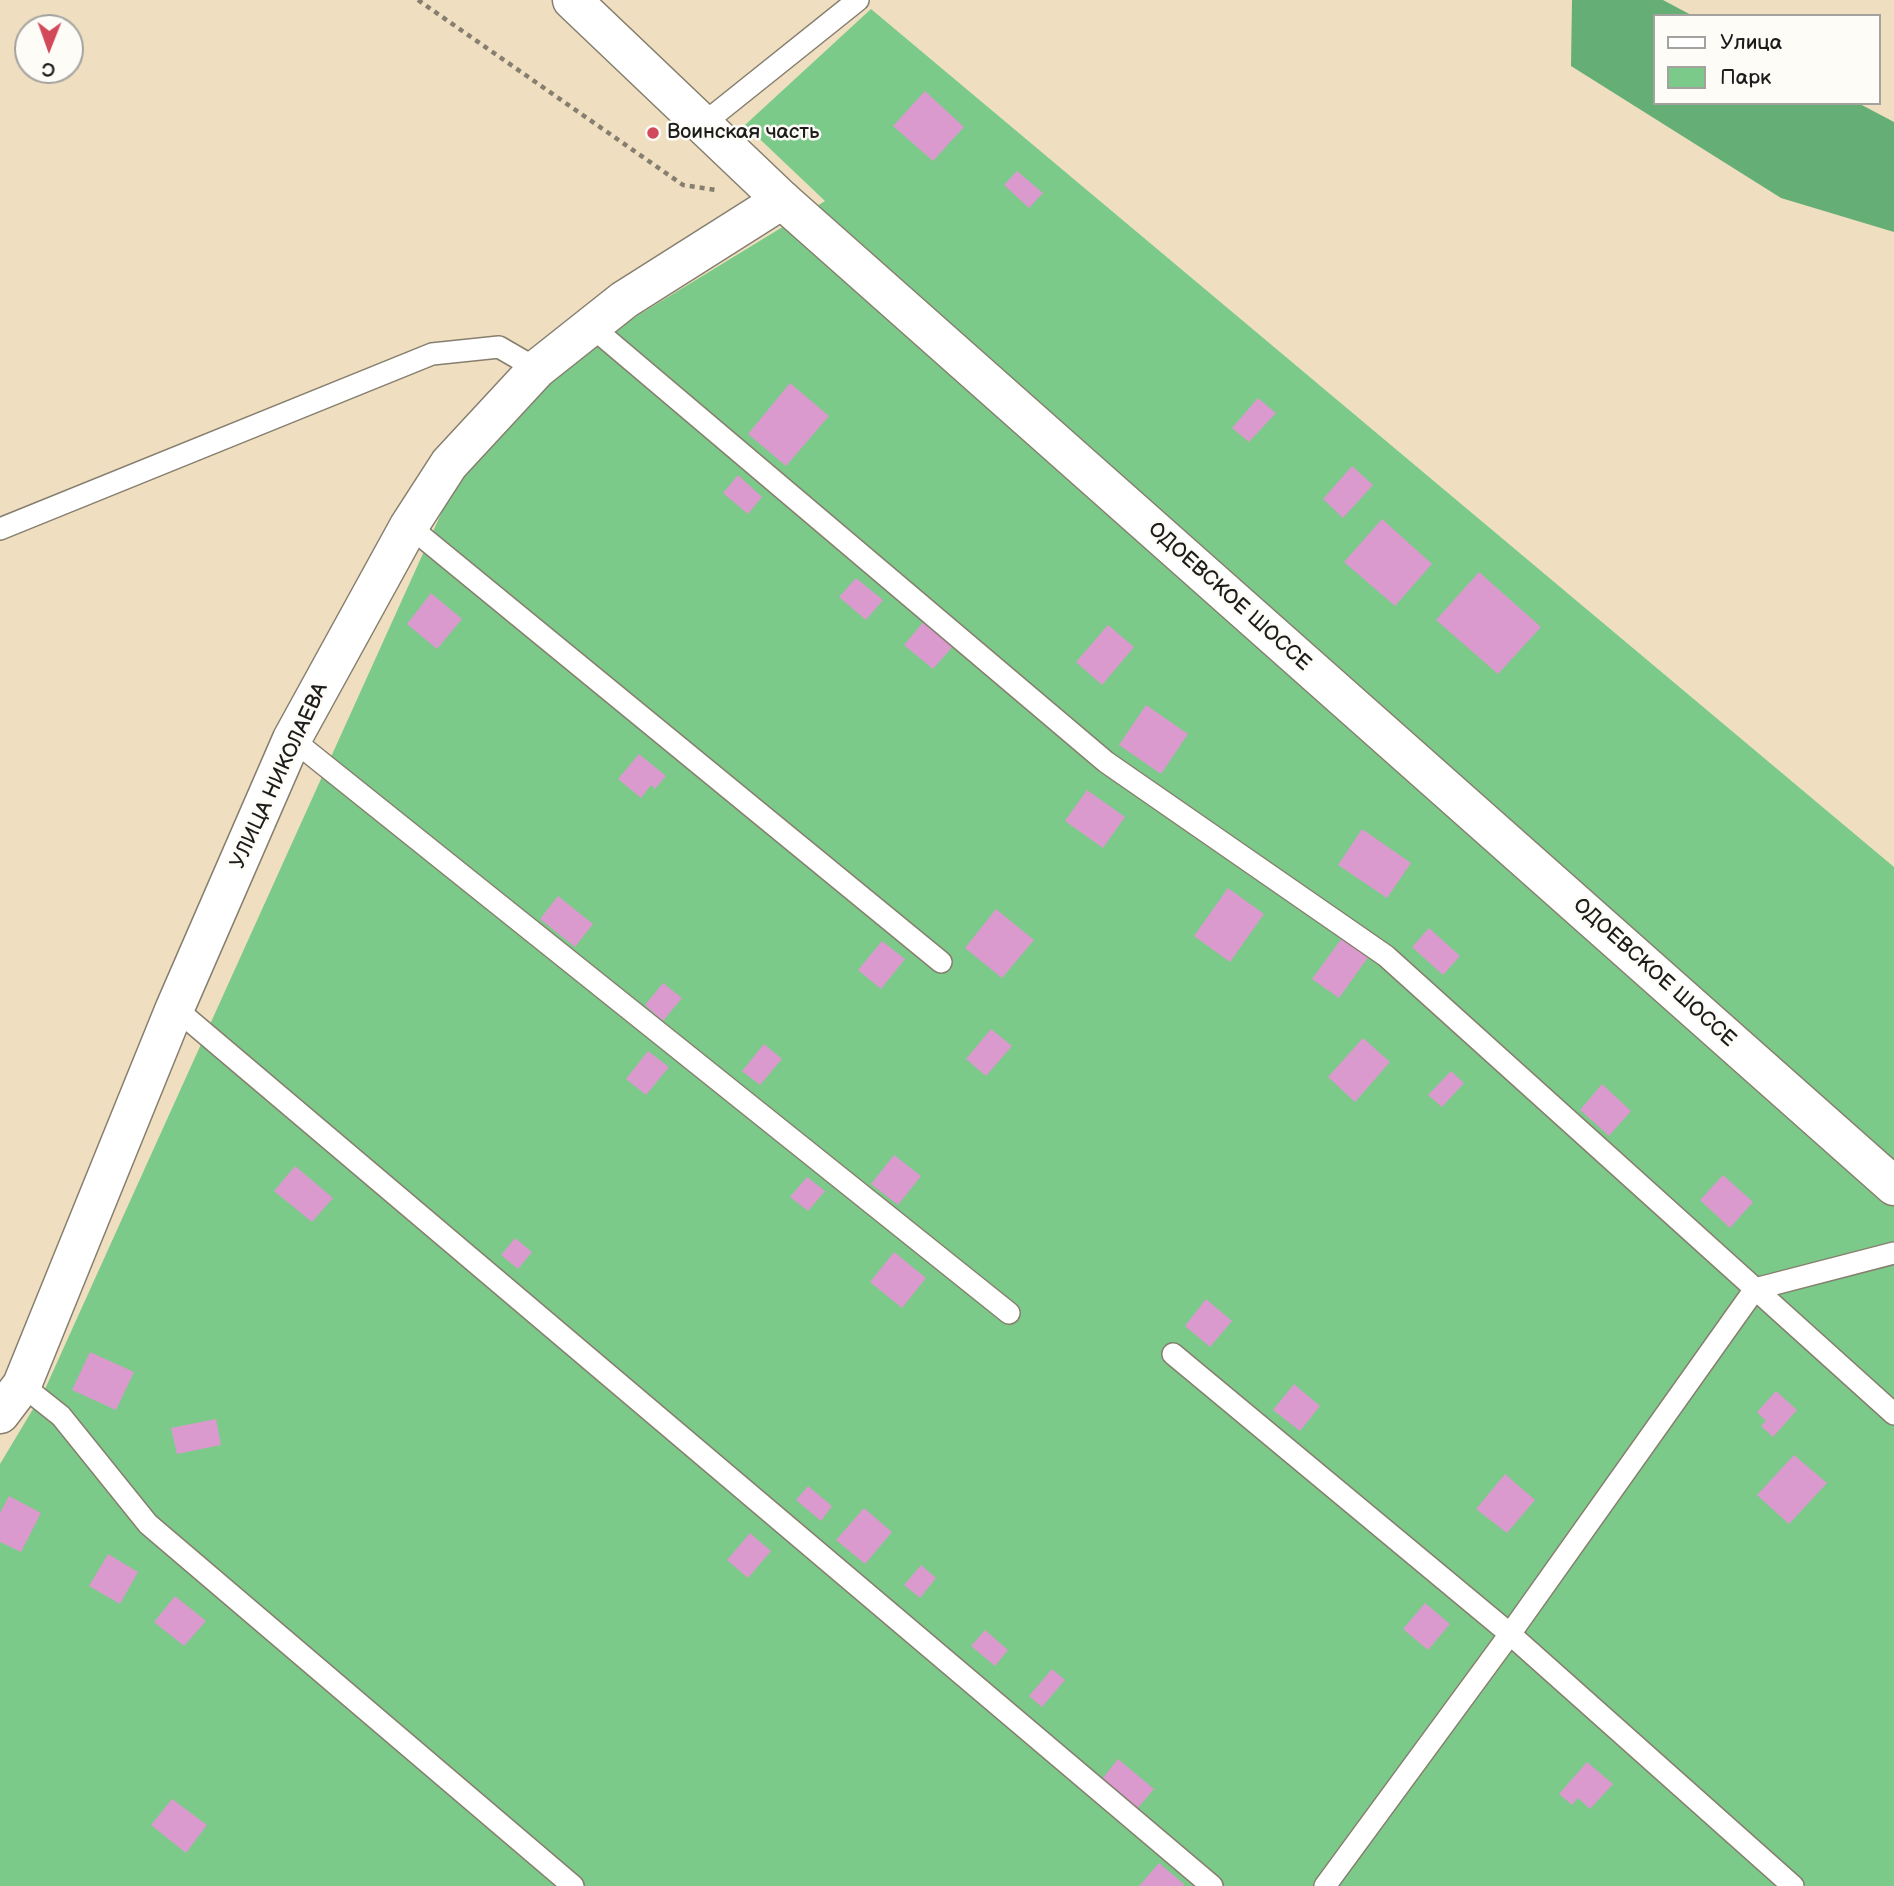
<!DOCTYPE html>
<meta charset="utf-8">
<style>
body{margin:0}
#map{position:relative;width:1894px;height:1886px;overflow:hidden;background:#efdfc0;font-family:"Balsamiq Sans",sans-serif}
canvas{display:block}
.legend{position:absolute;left:1653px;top:14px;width:228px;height:91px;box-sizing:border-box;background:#fdfcf7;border:2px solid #a3a29f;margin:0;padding:9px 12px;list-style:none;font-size:21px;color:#1c1c1c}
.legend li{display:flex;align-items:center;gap:14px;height:35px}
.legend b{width:35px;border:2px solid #a3a29f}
.north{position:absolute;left:14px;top:14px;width:70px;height:70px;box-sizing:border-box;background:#fdfcf7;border:2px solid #a3a29f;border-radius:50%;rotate:181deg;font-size:19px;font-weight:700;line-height:28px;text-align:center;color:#1c1c1c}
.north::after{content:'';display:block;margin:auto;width:24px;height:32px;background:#d1495b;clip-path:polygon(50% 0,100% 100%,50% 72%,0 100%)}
</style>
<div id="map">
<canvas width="1894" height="1886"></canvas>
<ul class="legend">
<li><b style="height:9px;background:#fff"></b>Улица</li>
<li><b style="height:19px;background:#7cca89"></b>Парк</li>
</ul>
<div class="north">С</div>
</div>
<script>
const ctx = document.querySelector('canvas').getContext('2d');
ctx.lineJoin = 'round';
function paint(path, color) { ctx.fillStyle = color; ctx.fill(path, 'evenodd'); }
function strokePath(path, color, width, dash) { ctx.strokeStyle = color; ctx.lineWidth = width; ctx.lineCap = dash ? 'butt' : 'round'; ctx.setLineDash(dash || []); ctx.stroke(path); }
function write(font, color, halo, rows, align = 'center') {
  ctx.font = font + ' "Balsamiq Sans",sans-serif'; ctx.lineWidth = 5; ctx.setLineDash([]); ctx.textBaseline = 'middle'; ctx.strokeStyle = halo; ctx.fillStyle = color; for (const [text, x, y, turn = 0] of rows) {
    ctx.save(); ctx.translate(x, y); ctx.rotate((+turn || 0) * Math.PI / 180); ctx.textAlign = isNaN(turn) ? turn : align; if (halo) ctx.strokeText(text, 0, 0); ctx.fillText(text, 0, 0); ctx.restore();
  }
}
paint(new Path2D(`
 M871,9l1023,858v1019h-1894v-422l45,-75 409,-904 88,-111 283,-173 -80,-76z`), '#7cca89');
paint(new Path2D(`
 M1572,0h91l30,16h-39v87h204l36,19v110l-113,-34 -210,-132z`), '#65ae75');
paint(new Path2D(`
 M925,91l39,36 -31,34 -40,-35z
 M1017,171l26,22 -14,15 -25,-23z
 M790,383l39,33 -43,50 -38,-32z
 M1258,398l18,15 -27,29 -17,-14z
 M1352,466l21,19 -30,33 -20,-19z
 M738,475l24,22 -14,17 -25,-21z
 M1382,519l50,45 -37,42 -51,-44z
 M1479,572l62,55 -43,47 -62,-54z
 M856,578l27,22 -17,20 -27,-23z
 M431,593l31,26 -25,30 -30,-25z
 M925,620l29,25 -21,24 -29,-24z
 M1108,625l26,22 -32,38 -26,-23z
 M1146,705l42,29 -27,40 -42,-29z
 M639,754l27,22 -11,13 -4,-4 -10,13 -23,-19z
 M1087,790l38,27 -22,31 -38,-27z
 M1362,829l49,34 -24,35 -49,-33z
 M1228,888l36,26 -34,48 -36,-26z
 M558,896l35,28 -18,23 -35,-28z
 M996,909l38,31 -32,38 -37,-30z
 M1429,928l31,28 -17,19 -31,-28z
 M1342,938l27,18 -30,42 -27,-19z
 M882,941l23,18 -24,30 -23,-19z
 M663,983l19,15 -19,23 -18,-16z
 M991,1029l21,17 -26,30 -20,-17z
 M1363,1038l27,24 -35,40 -27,-25z
 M764,1044l18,15 -22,26 -18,-14z
 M648,1051l21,16 -23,28 -20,-16z
 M1451,1071l13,12 -22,24 -14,-12z
 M1602,1084l29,27 -22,25 -29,-26z
 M894,1155l27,21 -23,29 -27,-21z
 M295,1166l38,32 -21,24 -38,-31z
 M1723,1175l30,27 -23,26 -30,-28z
 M807,1177l18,14 -17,20 -18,-14z
 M515,1238l17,14 -14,17 -17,-14z
 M894,1252l32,26 -24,30 -32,-26z
 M1206,1299l26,22 -22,26 -25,-21z
 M90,1352l44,20 -18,38 -44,-20z
 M1294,1384l26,22 -20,25 -27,-21z
 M1776,1391l21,19 -24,27 -12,-11 5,-5 -9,-9z
 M216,1419l5,26 -44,9 -6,-26z
 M1794,1455l33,28 -38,41 -32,-29z
 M1505,1474l30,26 -28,33 -31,-24z
 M808,1486l24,20 -11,15 -25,-21z
 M9,1496l32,17 -20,39 -21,-10v-29z
 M864,1508l28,24 -27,32 -29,-24z
 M750,1533l21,18 -23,27 -21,-18z
 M108,1554l30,18 -18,32 -31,-18z
 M921,1565l15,13 -16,20 -16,-13z
 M175,1596l31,25 -22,25 -30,-24z
 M1425,1603l25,21 -22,26 -25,-21z
 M985,1630l23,20 -13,16 -24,-20z
 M1052,1669l13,11 -23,27 -13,-11z
 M1118,1759l36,30 -17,20 -35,-30z
 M1587,1762l26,22 -23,25 -12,-11 -6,7 -13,-11z
 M172,1799l35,26 -21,28 -35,-28z
 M1159,1863l25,21 -1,2h-44z`), '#da9acd');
const service = new Path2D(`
 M703,124l155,-124
 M591,326l515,436 280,194 508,458
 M409,526l532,436
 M0,529l432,-175 67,-7 38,22
 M292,739l717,574
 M175,1008l1037,878
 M1173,1354l337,280 283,252
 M22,1385l39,31 87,108 425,362
 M1325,1886l185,-252 245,-345 139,-36`);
const minor = new Path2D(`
 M0,1414l22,-29 153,-377 117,-269 117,-213 40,-62 88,-95 87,-69 158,-100`);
const secondary = new Path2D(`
 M572,0l210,200 1112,986`);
strokePath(service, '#867e6e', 24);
strokePath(minor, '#867e6e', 41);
strokePath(secondary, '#867e6e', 41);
strokePath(new Path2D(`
 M418,0l265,185 33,5`), '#867e6e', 4.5, [5, 5]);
strokePath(service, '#fff', 21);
strokePath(minor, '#fff', 38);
strokePath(secondary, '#fff', 38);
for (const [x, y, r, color] of [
 [653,133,7,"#d1495b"]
]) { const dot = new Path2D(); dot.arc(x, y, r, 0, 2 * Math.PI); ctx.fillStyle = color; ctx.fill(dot); strokePath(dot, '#fdfcf7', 2.5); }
write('21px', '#1c1c1c', '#fdfcf7', [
 ["Воинская часть",667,133]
], 'left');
write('21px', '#1c1c1c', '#fdfcf7', [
 ["ОДОЕВСКОЕ ШОССЕ",1229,597,42],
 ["УЛИЦА НИКОЛАЕВА",280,776,-65],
 ["ОДОЕВСКОЕ ШОССЕ",1654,973,42]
]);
</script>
